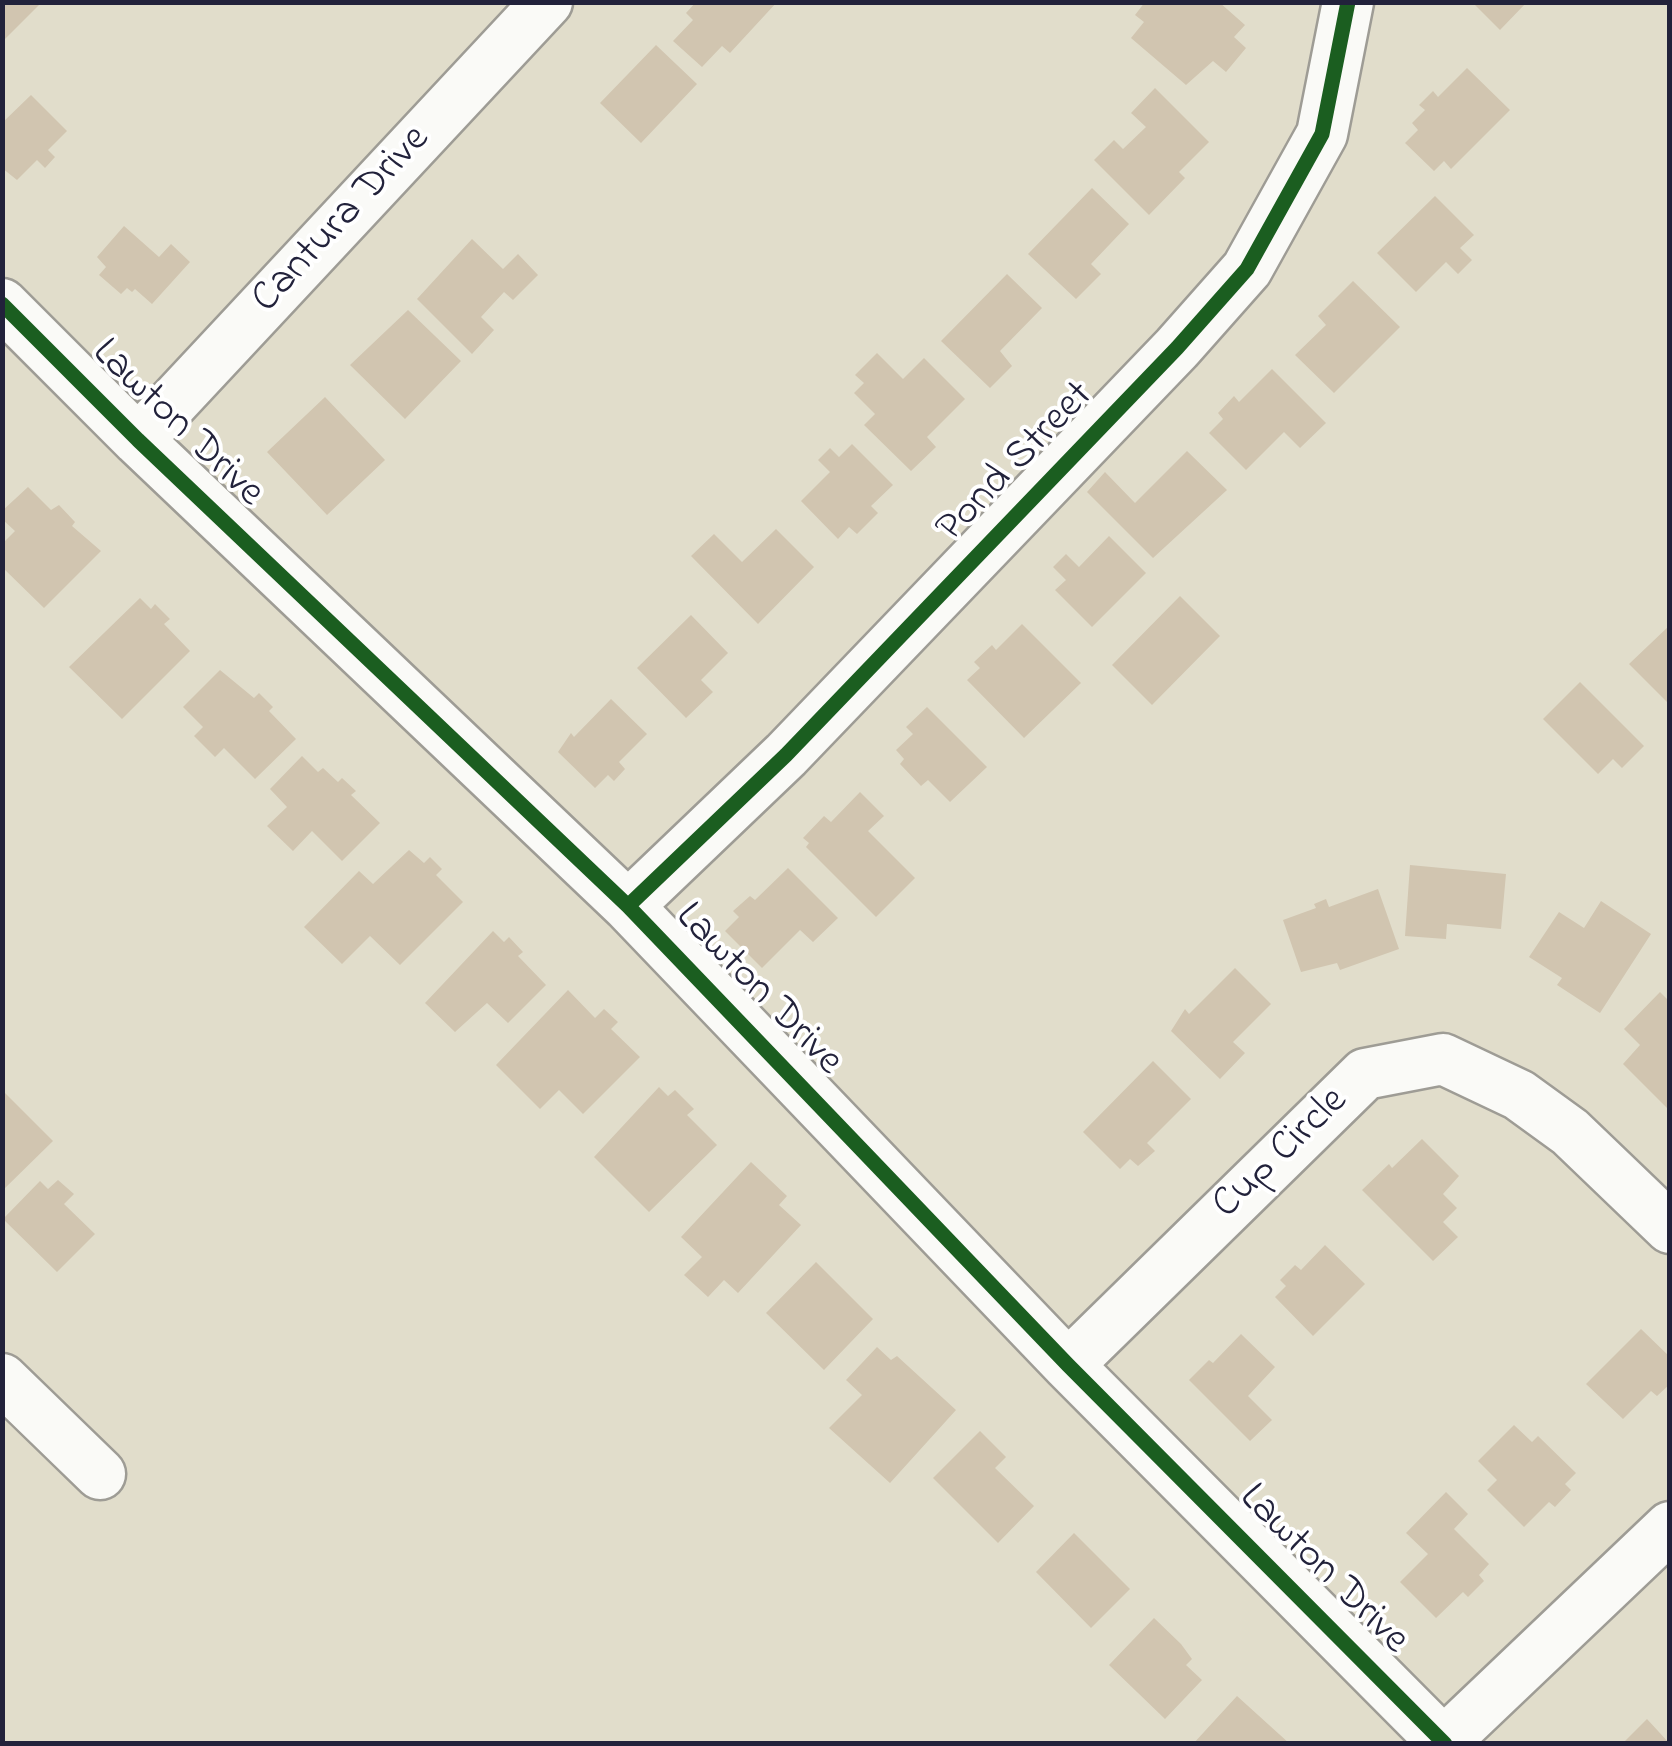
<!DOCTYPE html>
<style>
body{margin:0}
#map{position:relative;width:1672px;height:1746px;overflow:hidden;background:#e1ddcb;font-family:"Indie Flower",sans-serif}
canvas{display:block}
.frame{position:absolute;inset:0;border:5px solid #22223b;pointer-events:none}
</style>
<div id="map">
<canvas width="1672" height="1746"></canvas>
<div class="frame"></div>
</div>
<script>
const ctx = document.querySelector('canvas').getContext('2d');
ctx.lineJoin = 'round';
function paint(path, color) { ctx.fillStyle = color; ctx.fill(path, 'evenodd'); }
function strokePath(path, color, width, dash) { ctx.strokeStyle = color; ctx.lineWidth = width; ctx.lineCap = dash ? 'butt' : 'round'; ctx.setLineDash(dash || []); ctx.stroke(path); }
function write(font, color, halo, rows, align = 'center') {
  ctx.font = font + ' "Indie Flower",sans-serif'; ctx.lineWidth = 8; ctx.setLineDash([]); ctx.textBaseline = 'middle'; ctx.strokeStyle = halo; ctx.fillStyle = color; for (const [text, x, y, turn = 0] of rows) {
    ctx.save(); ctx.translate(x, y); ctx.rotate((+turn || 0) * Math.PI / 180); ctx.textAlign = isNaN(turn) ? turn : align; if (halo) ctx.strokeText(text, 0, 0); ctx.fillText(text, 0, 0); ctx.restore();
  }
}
paint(new Path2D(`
 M2,2h40l-40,40z
 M696,2h81l-47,51 -8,-7 -20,21 -29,-26 20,-21 -7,-7z
 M1145,2h74l26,23 -11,12 12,11 -20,24 -13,-11 -27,24 -55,-47 13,-16 -9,-7z
 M1472,2h55l-27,28z
 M656,45l41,39 -56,59 -41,-40z
 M1467,68l43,42 -59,59 -7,-8 -10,10 -29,-28 13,-13 -6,-7 13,-13 -6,-5 14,-14 5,6z
 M1155,88l54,54 -30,30 6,6 -36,37 -55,-55 20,-20 9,9 23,-22 -15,-14z
 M31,95l36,36 -19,19 7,7 -10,11 -8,-8 -20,20 -15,-12v-45z
 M1092,188l37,36 -38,40 10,10 -25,25 -48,-45z
 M1435,196l39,39 -14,13 12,12 -14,14 -12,-12 -30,30 -39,-39z
 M124,226l35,31 12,-13 19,18 -38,42 -17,-15 -3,3 -5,-4 -6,6 -22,-19 7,-8 -9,-10z
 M472,239l31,30 15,-15 20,21 -25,25 -9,-8 -23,25 13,13 -22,24 -55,-55z
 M1007,274l35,34 -42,43 12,15 -22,22 -49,-47z
 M1353,281l47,46 -66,66 -39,-38 31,-30 -8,-9z
 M408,310l53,51 -56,58 -55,-54z
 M877,353l26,26 21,-21 41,41 -38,38 9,10 -25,24 -47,-46 11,-11 -21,-21 10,-10 -9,-8z
 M1272,369l54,54 -26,25 -16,-16 -38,38 -37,-37 14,-14 -5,-6 16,-17 5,6z
 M325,397l60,63 -58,55 -60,-63z
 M852,444l41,41 -22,21 7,7 -21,21 -8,-7 -11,12 -37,-38 29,-29 -12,-12 12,-12 9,9z
 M1187,451l40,39 -74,68 -66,-66 18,-20 30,31z
 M28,487l23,23 8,-5 16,17 -3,4 29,25 -57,57 -42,-41v-23l13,-13 -13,-12v-8z
 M776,529l38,38 -56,57 -67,-68 23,-22 28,28z
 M1109,536l37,37 -54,54 -37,-37 11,-10 -13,-13 13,-13 13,13z
 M1180,596l40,40 -68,69 -40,-40z
 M140,598l11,11 4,-5 15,15 -6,5 26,27 -68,68 -53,-52z
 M691,615l37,38 -27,27 12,12 -27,26 -49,-50z
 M1022,624l59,59 -57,55 -57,-58 13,-12 -6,-6 18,-17 4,5z
 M1670,625v75l-3,2 -38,-38z
 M220,670l34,28 5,-5 14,14 -4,4 27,28 -41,40 -31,-31 -9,9 -21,-21 9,-9 -20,-20z
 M1580,682l64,64 -22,22 -9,-9 -15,15 -55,-55z
 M611,699l36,35 -28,28 6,7 -11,12 -6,-6 -13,13 -37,-36 13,-19 3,4z
 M927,707l60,60 -37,35 -22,-22 -7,6 -21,-22 4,-5 -8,-9 17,-16 -7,-7z
 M302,756l16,16 5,-4 15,14 4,-4 14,13 -5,4 29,28 -38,38 -30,-30 -19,20 -26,-25 20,-19 -17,-18z
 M860,792l24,24 -16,15 47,47 -39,39 -70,-70 3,-4 -6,-5 21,-22 7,6z
 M409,850l15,13 6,-6 12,12 -6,6 27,27 -63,63 -30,-29 -28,28 -38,-37 55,-56 14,13z
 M1410,865l96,9 -5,55 -54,-5 -1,15 -41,-3z
 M788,868l50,50 -25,24 -13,-12 -38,38 -37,-37 14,-14 -6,-6 17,-15 5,4z
 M1378,889l21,60 -59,21 -3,-7 -36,9 -18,-52 33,-12 -2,-4 12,-5 3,8z
 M1601,901l50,33 -51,79 -43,-28 5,-7 -33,-21 30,-45 25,16z
 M493,931l11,11 5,-5 14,15 -5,4 28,29 -38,38 -21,-20 -32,29 -30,-29z
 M1235,968l36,36 -38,38 12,11 -25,26 -49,-48 14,-22 4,5z
 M568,990l27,28 9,-9 14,13 -7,7 29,28 -57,57 -24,-24 -19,19 -44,-44z
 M1660,992l10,10v109l-47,-47 17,-19 -16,-16z
 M1153,1061l38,38 -44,44 8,8 -17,15 -8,-7 -10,10 -37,-37z
 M659,1087l9,9 7,-6 19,19 -7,6 30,30 -68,67 -55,-55z
 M2,1090l51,51 -51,50z
 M1422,1139l37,37 -16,18 14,14 -14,14 15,15 -25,24 -71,-71 27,-26 3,4z
 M751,1162l36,34 -8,9 22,20 -63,68 -14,-13 -16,17 -24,-22 18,-18 -21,-20z
 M58,1180l16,14 -10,10 31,30 -38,38 -54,-53 37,-38 8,8z
 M1325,1245l40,39 -52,52 -38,-39 11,-11 -6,-6 15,-15 6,5z
 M816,1262l57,57 -49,51 -58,-57z
 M1641,1329l29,28 -3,18 3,9 -13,12 -6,-5 -28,28 -37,-35z
 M1241,1334l34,33 -27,29 24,24 -22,21 -61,-61 20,-20 4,3z
 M877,1347l14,13 6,-4 59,54 -66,73 -61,-55 33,-33 -16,-15z
 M1514,1425l18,17 6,-6 38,37 -11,11 6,6 -16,17 -6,-5 -25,25 -37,-37 10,-10 -19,-19z
 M980,1431l26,26 -11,11 39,38 -36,37 -65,-65z
 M1446,1492l22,22 -14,15 35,35 -10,11 5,6 -16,16 -5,-5 -27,26 -36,-36 28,-28 -22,-21z
 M1074,1533l56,56 -39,39 -55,-56z
 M1154,1618l27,26 11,15 -6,6 16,15 -37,39 -56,-54z
 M1237,1696l53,48h-97z
 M1647,1719l23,25h-48z`), '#d1c5b0');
const street = new Path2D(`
 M2,304l136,136 490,466 440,459 377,379
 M138,440l409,-438
 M628,906l158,-151 391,-407 70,-79 75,-135 26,-132
 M1068,1365l297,-291 78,-15 76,36 51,37 100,96
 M2,1379l98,95
 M1444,1742l226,-215`);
strokePath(street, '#9e9c95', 55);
strokePath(street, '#fafaf7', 50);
strokePath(new Path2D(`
 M2,304l136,136 490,466 440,459 377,379
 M628,906l158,-151 391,-407 70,-79 75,-135 26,-132`), '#1b5e20', 15);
write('42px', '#22223b', '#fff', [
 ["Cantura Drive",343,221,-47],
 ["Lawton Drive",176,425,44],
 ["Pond Street",1017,464,-46],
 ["Lawton Drive",757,991,46],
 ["Cup Circle",1282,1155,-44],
 ["Lawton Drive",1322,1571,45]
]);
</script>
